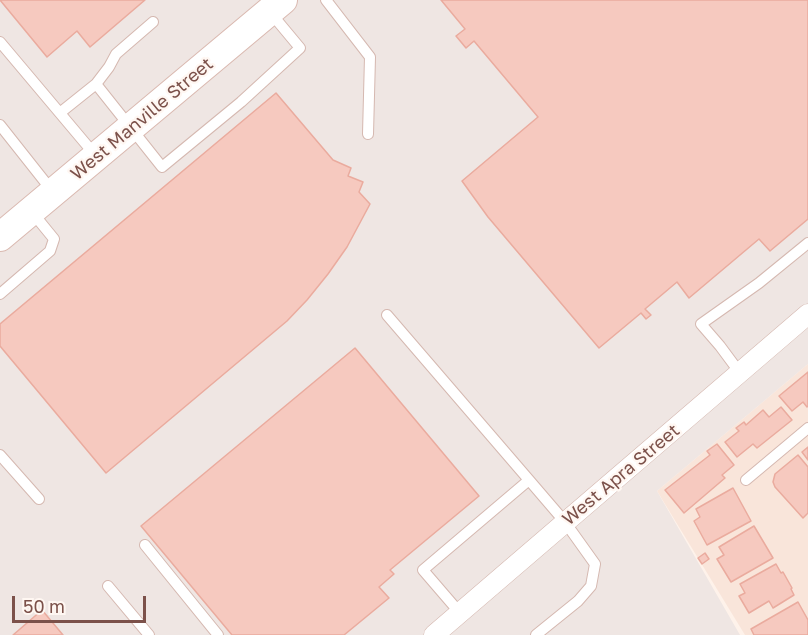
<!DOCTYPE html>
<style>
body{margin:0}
#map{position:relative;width:808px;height:635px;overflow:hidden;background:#fef2ea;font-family:"Golos Text",sans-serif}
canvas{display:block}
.scale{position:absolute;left:12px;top:596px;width:134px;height:27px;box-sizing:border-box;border:3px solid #7c514a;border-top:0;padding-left:8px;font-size:18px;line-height:21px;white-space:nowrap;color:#7c514a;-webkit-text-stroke:4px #fff7f2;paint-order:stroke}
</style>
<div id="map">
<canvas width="808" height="635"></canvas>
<div class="scale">50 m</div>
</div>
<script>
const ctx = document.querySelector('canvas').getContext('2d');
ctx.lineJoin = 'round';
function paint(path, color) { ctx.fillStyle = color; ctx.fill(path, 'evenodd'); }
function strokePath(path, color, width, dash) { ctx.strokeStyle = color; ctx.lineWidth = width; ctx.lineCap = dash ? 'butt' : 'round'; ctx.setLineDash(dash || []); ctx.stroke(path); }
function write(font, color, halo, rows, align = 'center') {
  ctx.font = font + ' "Golos Text",sans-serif'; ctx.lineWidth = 4.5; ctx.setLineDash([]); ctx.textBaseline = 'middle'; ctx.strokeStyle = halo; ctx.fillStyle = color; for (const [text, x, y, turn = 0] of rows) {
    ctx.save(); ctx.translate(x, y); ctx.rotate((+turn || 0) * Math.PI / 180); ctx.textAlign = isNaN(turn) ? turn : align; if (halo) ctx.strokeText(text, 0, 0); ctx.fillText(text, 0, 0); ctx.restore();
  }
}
paint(new Path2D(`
 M808,364v271h-63l-88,-144z`), '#f9e5da');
paint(new Path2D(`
 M0,0h808v364l-151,127 83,144h-740z`), '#efe6e3');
const building = new Path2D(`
 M0,0h145l-55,47 -13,-16 -30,26z
 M441,0h367v219l-38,32 -11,-12 -70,59 -12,-16 -32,27 6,6 -5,4 -5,-6 -42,35 -111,-131 -26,-36 76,-64 -64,-76 -8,7 -10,-12 9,-7z
 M276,93l57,67 18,8 -3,8 15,6 -4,10 11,12 -23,43 -19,27 -21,26 -20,21 -181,152 -106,-127v-22z
 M355,348l124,148 -89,74 4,4 -15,13 10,11 -45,37h-112l-91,-109z
 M808,372v34l-1,1 -4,-5 -11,9 -13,-15z
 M781,407l11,13 -35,28 -4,-4 -16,13 -12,-15 14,-11 -3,-3 8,-6 2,3 17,-15 6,7z
 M717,444l17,21 -12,10 3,3 -41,35 -19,-23 45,-35 -3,-4z
 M808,447v13l-6,-8z
 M798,455l10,12v46l-5,5 -28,-31 -2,-5 2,-8z
 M733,488l18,33 -44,24 -13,-24 6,-4 -4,-8z
 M754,526l19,32 -42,24 -14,-23 7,-4 -5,-8z
 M705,553l4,6 -7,5 -4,-6z
 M776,564l5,9 2,-1 9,16 -1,1 3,6 -21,13 -4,-7 -20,12 -10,-17 6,-3 -5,-9z
 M798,602l10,18v15h-54l-3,-6z
 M42,610l21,25h-50z`);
paint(building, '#f6c9bf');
strokePath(building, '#eaab9e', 1.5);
const lane = new Path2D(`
 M326,0l44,57 -2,77
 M0,42l96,114
 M96,84l66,83 79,-65 59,-54 -30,-36
 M61,112l35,-28 13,-17 7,-13 37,-32
 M0,125l53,67
 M0,294l50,-43 4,-12 -22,-27
 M387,315l142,165
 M740,373l-20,-27 -19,-22 58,-41 49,-40
 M0,455l39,44
 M746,480l62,-52
 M145,545l73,90
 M108,586l41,49
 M460,613l-37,-43 106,-90 36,42 30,42 -4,22 -13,15 -42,34`);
const street = new Path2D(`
 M434,635l374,-321`);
const secondary = new Path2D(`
 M0,237l283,-237`);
strokePath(lane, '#d5b8b0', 12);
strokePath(street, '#d5b8b0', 21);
strokePath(secondary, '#dab9b0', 30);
strokePath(lane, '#fff', 10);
strokePath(street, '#fff', 20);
strokePath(secondary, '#fff', 28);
write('18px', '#7c514a', '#fff7f2', [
 ["West Manville Street",142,119,-40],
 ["West Apra Street",621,475,-40]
]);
</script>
